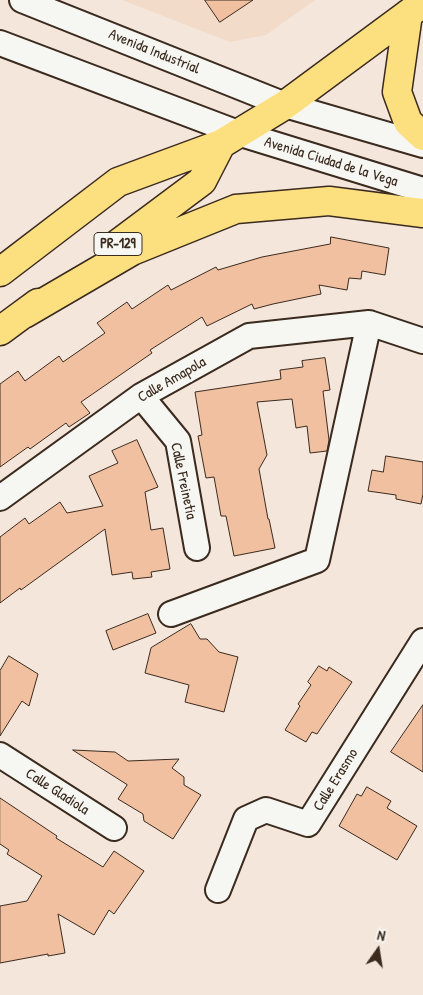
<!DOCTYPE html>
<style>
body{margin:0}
#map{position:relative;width:423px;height:995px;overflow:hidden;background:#f4e6da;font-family:"Patrick Hand",sans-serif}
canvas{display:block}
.north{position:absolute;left:353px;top:925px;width:50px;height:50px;-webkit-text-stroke:4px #f6f6f2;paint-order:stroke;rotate:13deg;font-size:14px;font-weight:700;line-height:20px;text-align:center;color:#3b2a1e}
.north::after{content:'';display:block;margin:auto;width:18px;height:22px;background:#3b2a1e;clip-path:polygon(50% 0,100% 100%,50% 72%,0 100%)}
</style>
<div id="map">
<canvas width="423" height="995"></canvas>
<div class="north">N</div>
</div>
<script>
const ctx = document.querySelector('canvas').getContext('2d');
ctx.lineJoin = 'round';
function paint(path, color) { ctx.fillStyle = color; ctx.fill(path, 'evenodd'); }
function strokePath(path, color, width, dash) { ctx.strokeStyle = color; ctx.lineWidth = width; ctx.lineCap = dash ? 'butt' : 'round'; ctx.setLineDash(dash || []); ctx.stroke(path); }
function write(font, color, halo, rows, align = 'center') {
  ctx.font = font + ' "Patrick Hand",sans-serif'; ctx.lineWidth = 5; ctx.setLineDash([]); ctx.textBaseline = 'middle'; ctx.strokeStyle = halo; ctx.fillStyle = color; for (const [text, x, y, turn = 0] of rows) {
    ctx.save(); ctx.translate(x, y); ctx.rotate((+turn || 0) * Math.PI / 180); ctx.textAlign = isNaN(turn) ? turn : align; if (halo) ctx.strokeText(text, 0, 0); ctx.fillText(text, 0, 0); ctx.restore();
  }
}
paint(new Path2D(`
 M122,0h193l-49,35 -36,7z`), '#f3dbc9');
const building = new Path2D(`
 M205,0h48l-33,22z
 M331,237l58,11 -4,27 -23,-4 -1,8 -12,-1 -2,12 -28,-5 2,9 -48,10 -19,5 -2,-5 -45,22 -5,-9 -52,33 2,3 -71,49 9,11 -21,14 -3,-4 -36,26 -2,-2 -28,20v-83l18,-13 7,10 34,-25 4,6 42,-29 -8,-10 30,-21 5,7 36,-24 3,5 45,-23 2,3 44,-13 68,-13z
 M325,358l5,32 -7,1 6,49 -2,11 -17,2 -3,-27 -11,2 -4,-29 -35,3 10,53 -8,14 9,50h1l6,29 -41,8 -8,-40h-5l-7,-39 -8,1 -8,-42 4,-1 -7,-43 86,-13 -1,-9 23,-3 -1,-6z
 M137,440l21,47 -13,5 6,38 12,-2 7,41 -19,3 1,5 -19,2 -1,-7 -20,3 -7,-46 -84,61 -1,-2 -20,15v-66l25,-19 4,6 31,-22 7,11 36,-7 -14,-30 29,-13 -6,-12z
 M386,456l37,6v32l-2,10 -25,-5v-4l-28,-4 4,-21 11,2z
 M148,614l8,19 -43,17 -7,-19z
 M191,624l9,15h7l12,13 19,5 -14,55 -39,-10 4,-17 -44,-12 6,-25z
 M9,656l29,18 -9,32 -7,-5 -22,35v-65z
 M319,666l8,5 2,-4 23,15 -35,52 -5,-2 -6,10 -21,-12 15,-24 -2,-2 13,-19 -3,-3z
 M423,705v67l-32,-20z
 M73,750l42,2 13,9 51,-2 -7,9 12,9v8l17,10 -28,44 -29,-18 -1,-7 -25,-15 9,-14z
 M367,787l24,14 -4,7 30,18 -20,34 -58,-34 18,-32 4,2z
 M0,798l57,38 -1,2 47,29 11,-16 30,20 -30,43 -5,-4 -15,25 -36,-21 7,39 -17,3v-2l-48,9v-57l27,-5 15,-25 -35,-22 2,-4 -9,-6z`);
paint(building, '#f1c0a1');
strokePath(building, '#3b2a1e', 1);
const minor = new Path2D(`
 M22,0l263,105 138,40
 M0,43l238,90 185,57
 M141,396l37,45 19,107
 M0,498l141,-102 108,-60 120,-13 54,18
 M171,614l146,-54 52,-237
 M0,755l114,73
 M218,890l28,-71 20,-9 42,14 115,-183`);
const major = new Path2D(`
 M408,14l-11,78 11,30 15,14
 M111,249l91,-68 19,-37
 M0,272l118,-90 103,-38 64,-39 138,-102
 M24,314l108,-63 104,-42 93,-8 94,12
 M0,331l38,-28`);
strokePath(minor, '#3b2a1e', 28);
strokePath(major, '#3b2a1e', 31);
strokePath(minor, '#f6f6f2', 24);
strokePath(major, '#fce080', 28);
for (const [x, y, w] of [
 [118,244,48]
]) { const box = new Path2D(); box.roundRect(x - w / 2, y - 11.5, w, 23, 4); ctx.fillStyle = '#f6f6f2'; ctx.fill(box); strokePath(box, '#3b2a1e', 1); }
write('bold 14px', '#3b2a1e', null, [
 ["PR-129",118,244]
]);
write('15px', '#3b2a1e', '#f6f6f2', [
 ["Avenida Industrial",154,52,22],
 ["Avenida Ciudad de la Vega",331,162,17],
 ["Calle Amapola",172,380,-30],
 ["Calle Freinetia",183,481,78],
 ["Calle Erasmo",336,780,-58],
 ["Calle Gladiola",57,792,33]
]);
</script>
